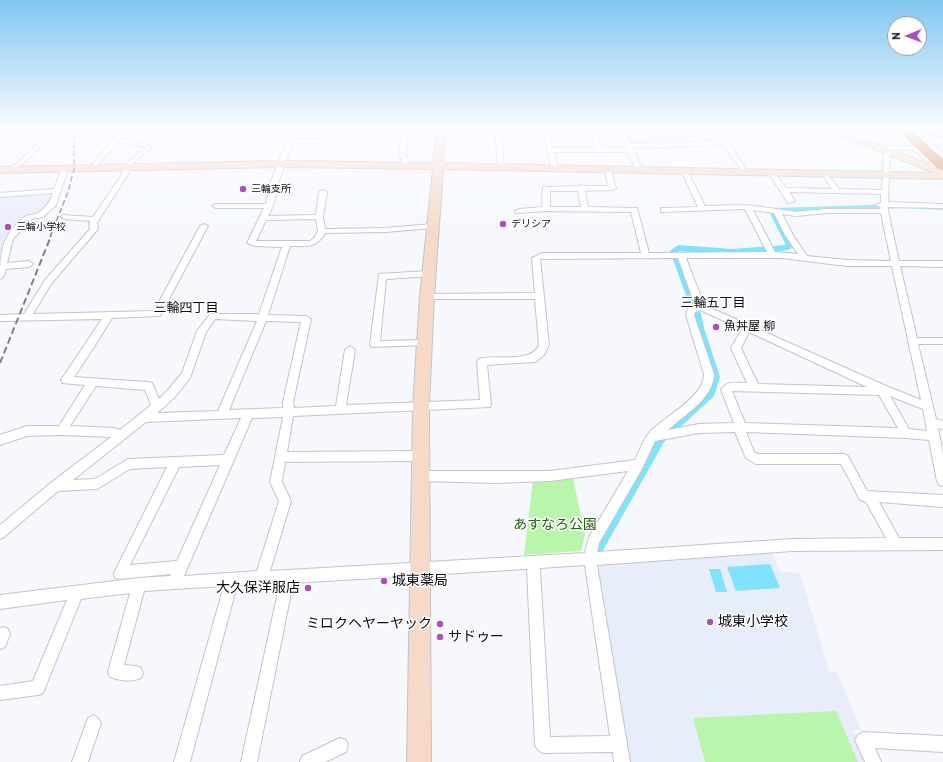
<!DOCTYPE html>
<meta charset="utf-8">
<style>
body{margin:0}
#map{position:relative;width:943px;height:762px;overflow:hidden;background:#f6f8fe;font-family:"PT Sans",sans-serif}
canvas{display:block}
.north{position:absolute;left:887px;top:16px;width:40px;height:40px;box-sizing:border-box;background:#fff;border:1px solid #9d9d9f;border-radius:50%;rotate:269deg;font-size:11px;font-weight:700;line-height:16px;text-align:center;color:#0b0b0e}
.north::after{content:'';display:block;margin:auto;width:14px;height:18px;background:#aa50bc;clip-path:polygon(50% 0,100% 100%,50% 72%,0 100%)}
</style>
<div id="map">
<canvas width="943" height="762"></canvas>
<div class="north">N</div>
</div>
<script>
const ctx = document.querySelector('canvas').getContext('2d');
ctx.lineJoin = 'round';
function paint(path, color) { ctx.fillStyle = color; ctx.fill(path, 'evenodd'); }
function strokePath(path, color, width, dash) { ctx.strokeStyle = color; ctx.lineWidth = width; ctx.lineCap = dash ? 'butt' : 'round'; ctx.setLineDash(dash || []); ctx.stroke(path); }
function write(font, color, halo, rows, align = 'center') {
  ctx.font = font + ' "PT Sans","Noto Sans JP",sans-serif'; ctx.lineWidth = 3; ctx.setLineDash([]); ctx.textBaseline = 'middle'; ctx.strokeStyle = halo; ctx.fillStyle = color; for (const [text, x, y, turn = 0] of rows) {
    ctx.save(); ctx.translate(x, y); ctx.rotate((+turn || 0) * Math.PI / 180); ctx.textAlign = isNaN(turn) ? turn : align; if (halo) ctx.strokeText(text, 0, 0); ctx.fillText(text, 0, 0); ctx.restore();
  }
}
paint(new Path2D(`
 M624,129h93l9,14 -95,2z
 M54,193l-6,12 -13,9 -7,1 -23,24 -5,28v-70z
 M772,552l8,20 20,1 29,98 8,1 24,58h-8l14,32h-241l-29,-192 4,-6z`), '#e7edfb');
paint(new Path2D(`
 M573,478l12,57 -4,16 -57,4 9,-75z
 M836,711l22,51h-153l-12,-44z`), '#baf5ac');
paint(new Path2D(`
 M770,564l10,24 -44,3 -9,-24z
 M709,569h11l7,23h-11z`), '#81e2fd');
paint(new Path2D(`
 M904,204l39,2v4l-39,-2 -127,4 16,31 -2,6c-34,8 -77,6 -111,2l-2,1 19,52 -4,3 -4,-3 -19,-53 8,-6 55,4 52,-4v-2l-17,-33 4,-2z
 M697,310l4,3 3,15 16,49 -6,19 -50,46 -63,112 -4,2 -4,-2 -2,-4 2,-4 63,-110 49,-43 5,-16 -16,-49 -1,-15z`), '#81e2fd');
const street = new Path2D(`
 M55,129h6l-47,42h-4v-2z
 M123,129h6l-8,10 32,7 -21,18 -5,12 -30,47 1,6 -47,55 -18,30 121,-3 46,-85 4,-2 4,2 -48,90 -48,2 -18,29 -20,30 74,5 4,1 7,16 8,-8 15,-18 15,-42 13,-17h49l23,-67 -27,-1 -8,-3 17,-35h-48l-4,-2 4,-2h50l4,-20 19,-48 1,-7h6l-1,5h24v-5h6v7l-3,2h-28l-16,46 -5,22 -5,10 48,-1 3,-23 4,-2 4,2 -4,25 2,12 60,-1 48,-4 4,2 -4,2 -48,4 -60,1c-9,16 -19,13 -35,13l-22,69 38,1 5,3 -18,83 1,6 42,-2 9,-56 5,-4 5,4 -9,55 134,-5 -3,-38 2,-3c17,-5 52,5 60,-14l-4,-46h-108l-4,-3 1,-2 111,-1 -3,-35 10,-5h99l-10,-41 -85,-1 -30,2 -1,-2 4,-2 23,-2 1,-20 35,-1 3,-1 3,1h24l-3,-17 5,-1 6,20 -4,2 -27,1 3,16 49,1 12,45 118,-1 -22,-43 -84,3v-4h3l34,-1 -17,-37 1,-1 5,1 18,36 43,-1 48,7 31,-3h53l1,-2 -6,-2 6,-2v-9l-92,-2 6,9 -7,2 -20,-31 5,-1 13,17 46,1 -11,-16 3,-2 2,1 13,17 43,1 2,-40 -7,-2 3,-2h30l-18,-17h6l45,40v4l-4,-1 -25,-22h-24l-2,52 55,2v4l-55,-1v4l11,50h44v6l-43,-1 17,72h26v6h-25l18,75 7,2v8l-5,-1 5,26v32l-4,-1 -2,-4 -8,-41 -23,-2 -160,-6 8,20 4,2h86l4,2 19,35 76,4v12l-64,-5 20,36h44v12l-151,1 -195,14 33,197h-16l-1,-10 -70,1 -5,-3 -3,-5 -8,-176 -234,14 -36,179h-16l39,-179 -43,2 -47,177h-16l50,-176 -80,5 -20,74 12,1 5,2 2,5 -2,5c-9,4 -22,3 -31,-1l-2,-5 22,-79 -49,6 -38,94 -5,2 -38,5v-14l33,-5 34,-81 -67,9v-14l139,-17 31,-2 1,-2 -51,5 -5,-1 -1,-5 53,-106 -37,2 -33,20 -39,2 -54,46 -4,2v-14l52,-43 59,-45 -49,-2 -35,1 -27,9v-10l27,-9h32l26,-41 -23,-2 -1,-3 41,-61 -102,2v-6l24,-1 21,-34 45,-51 -1,-6 2,-2 -26,-2 -4,-2 1,-2 31,2 28,-41 4,-10 20,-19 -27,-5 -24,27 -2,1 -3,-2 23,-27 -35,-7 3,-2 35,6zM550,191h28l3,16h-31zM753,210l21,3 11,22 13,19 -23,-2zM827,213h54l10,48 -44,-1 -40,-4 -14,-21 -11,-21 14,2zM316,219l2,12 -4,7 -4,3h-54l10,-21zM678,258l17,47 -7,3 -2,7 18,59c0,24 -40,42 -55,59 -6,7 -10,19 -14,27l-85,11h-130l-4,1 -2,4 2,4 4,1 74,2 56,-2 78,-10 -39,66 -4,16 -315,18 21,-70 -9,-19 3,-20 135,-1 4,-2 2,-3 -2,-3 -4,-2 -133,1 6,-36 197,-9 1,-3 -4,-39 48,-3 9,-7 5,-10 -9,-86zM686,258h96l65,8h45l29,134 -37,-15 -180,-80zM700,310l42,19 -11,19 16,35c-10,0 -20,-3 -26,7l13,33 -35,1 -31,6c16,-15 46,-32 46,-56l-20,-59 1,-3zM215,319l42,2 -39,90 -61,2 18,-16 15,-19 16,-46zM266,321l35,1 -18,80v6l-54,2zM749,332l118,55 -109,-3 -17,-36zM96,386l49,4 6,15 -31,25 -5,-2 -45,-2zM732,391l147,4 19,33 -153,-5zM890,396l33,13 4,22 -18,-2zM283,417l-13,65 9,19 -22,70 -73,5 68,-158zM241,418l-17,37 -96,4 -33,20 -22,1 73,-58zM735,432l11,26 10,6h85l19,36 6,2 20,36 -94,1 -195,13 2,-9 43,-74 13,-28 44,-8zM220,465l-43,96 -47,4 49,-98zM585,565l25,171 -60,1 -10,-169z
 M171,129h60l-5,3 -52,-1z
 M403,129h6l-4,26 3,4 -1,7 -3,2 -3,-2 1,-7 -3,-4z
 M495,129h6l3,38 -3,2 -3,-2z
 M560,129h6l1,3 -3,2 -14,1 3,13h43l-7,-19h6l8,19h24l-8,-19h6l6,15 91,-3 -8,-12h6l27,42 -5,1 -18,-27 -91,3 9,22 -3,2 -3,-2 -8,-18h-74l4,16 -3,2 -3,-2 -9,-35 3,-2 14,-1z
 M910,129h6l27,24v6z
 M920,129h9l14,4v4z
 M839,131l3,2 -1,1 -64,3 -3,-2 3,-2z
 M65,167l3,2 -12,36 -13,12 -11,2 -19,20 -6,24 22,-2 4,3 -4,3 -23,2 -2,7 -4,3c0,-28 2,-45 26,-63 4,-2 9,-1 12,-3 8,-5 12,-11 15,-20l-53,4v-4l54,-4 8,-20z
 M429,271l3,1v4l-46,3 -6,62 44,-1 3,1 2,2 -2,2 -55,2 -2,-2 9,-71z
 M3,627l5,2 2,5 -5,13 -5,2v-21z
 M93,715l5,3 3,5 -13,39h-16l16,-44z
 M863,732l80,4v16l-68,-4 6,14h-16l-10,-22 3,-5z
 M340,738l6,2 2,6 -2,6 -21,10h-25l2,-6z`);
const secondary = new Path2D(`
 M437,129h9l-3,34 492,10 -113,-44h13l108,40v10l-500,-10 -9,127 -5,110 2,356h-24l6,-356 7,-110 13,-127 -152,-2 -281,6v-6l281,-6 152,2z`);
const highway = new Path2D(`
 M897,129h13l33,30v11l-5,-1z`);
strokePath(street, '#c1c4cb', 2);
strokePath(secondary, '#c1c4cb', 2);
strokePath(highway, '#d3d3d4', 2);
paint(street, '#fff');
paint(secondary, '#f6d9c7');
paint(highway, '#e07f45');
strokePath(new Path2D(`
 M915,129l28,9
 M935,129l8,2
 M50,237l18,-45 6,-23v-40`), '#808186', 1.5, [5.5, 3]);
strokePath(new Path2D(`
 M0,363l51,-127`), '#808186', 2, [7, 3.5]);
const sky = ctx.createLinearGradient(0, 0, 0, 235);
sky.addColorStop(0, '#7fc6f0');
sky.addColorStop(0.55, '#fbfcff');
sky.addColorStop(1, '#fbfcff00');
ctx.fillStyle = sky;
ctx.fillRect(0, 0, 943, 235);
for (const [x, y, r, color] of [
 [243,189,4,"#aa50bc"],
 [503,224,4,"#aa50bc"],
 [8,227,4,"#aa50bc"],
 [716,327,4,"#aa50bc"],
 [384,581,4,"#aa50bc"],
 [308,588,4,"#aa50bc"],
 [710,622,4,"#aa50bc"],
 [440,624,4,"#aa50bc"],
 [440,637,4,"#aa50bc"]
]) { const dot = new Path2D(); dot.arc(x, y, r, 0, 2 * Math.PI); ctx.fillStyle = color; ctx.fill(dot); strokePath(dot, '#fff', 1.5); }
write('10px', '#0b0b0e', '#fff', [
 ["三輪支所",251,189],
 ["デリシア",511,224],
 ["三輪小学校",16,227]
], 'left');
write('12px', '#0b0b0e', '#fff', [
 ["魚丼屋 柳",724,327]
], 'left');
write('13px', '#0b0b0e', '#fff', [
 ["三輪五丁目",713,303],
 ["三輪四丁目",186,308]
]);
write('14px', '#255f13', '#fff', [
 ["あすなろ公園",555,525]
]);
write('14px', '#0b0b0e', '#fff', [
 ["城東薬局",392,581],
 ["大久保洋服店",300,588,"right"],
 ["城東小学校",718,622],
 ["ミロクヘヤーヤック",432,624,"right"],
 ["サドゥー",448,637]
], 'left');
</script>
